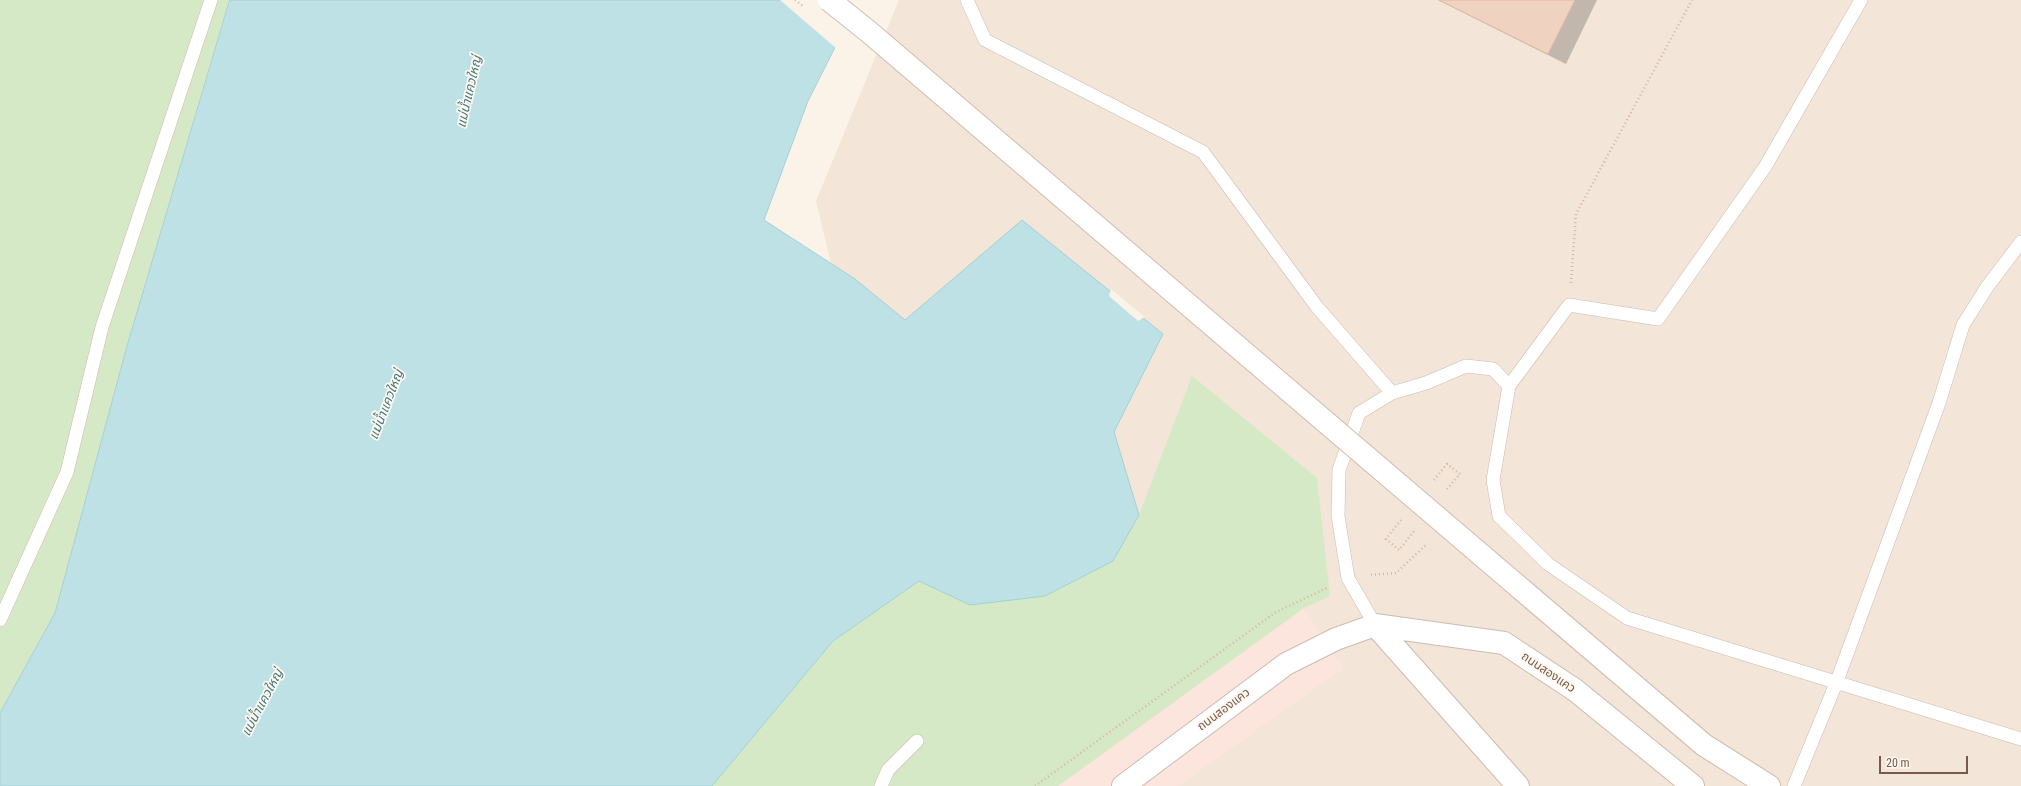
<!DOCTYPE html>
<meta charset="utf-8">
<style>
body{margin:0}
#map{position:relative;width:2021px;height:786px;overflow:hidden;background:#fcf3e8;font-family:"Roboto Condensed",sans-serif}
canvas{display:block}
.scale{position:absolute;left:1879px;top:756px;width:89px;height:18px;box-sizing:border-box;border:2px solid #755a4d;border-top:0;padding-left:5px;font-size:12px;line-height:14px;white-space:nowrap;color:#755a4d;-webkit-text-stroke:3px #fef8ef;paint-order:stroke}
</style>
<div id="map">
<canvas width="2021" height="786"></canvas>
<div class="scale">20 m</div>
</div>
<script>
const ctx = document.querySelector('canvas').getContext('2d');
ctx.lineJoin = 'round';
function paint(path, color) { ctx.fillStyle = color; ctx.fill(path, 'evenodd'); }
function strokePath(path, color, width, dash) { ctx.strokeStyle = color; ctx.lineWidth = width; ctx.lineCap = dash ? 'butt' : 'round'; ctx.setLineDash(dash || []); ctx.stroke(path); }
function write(font, color, halo, rows, align = 'center') {
  ctx.font = font + ' "Roboto Condensed","Noto Sans Thai",sans-serif'; ctx.lineWidth = 3.5; ctx.setLineDash([]); ctx.textBaseline = 'middle'; ctx.strokeStyle = halo; ctx.fillStyle = color; for (const [text, x, y, turn = 0] of rows) {
    ctx.save(); ctx.translate(x, y); ctx.rotate((+turn || 0) * Math.PI / 180); ctx.textAlign = isNaN(turn) ? turn : align; if (halo) ctx.strokeText(text, 0, 0); ctx.fillText(text, 0, 0); ctx.restore();
  }
}
paint(new Path2D(`
 M899,0h1122v786h-1306l202,-165 -101,-420z`), '#f3e5d7');
paint(new Path2D(`
 M1304,608l40,60 -165,118h-121z`), '#fbe5dd');
paint(new Path2D(`
 M0,0h230l-103,346 -72,267 -55,100z
 M1192,376l125,102 13,118 -26,12 -246,178h-346l121,-145 86,-60 51,24 75,-9 94,-81z`), '#d6e9c7');
const water = new Path2D(`
 M230,0h629l-51,101 -44,119 91,59 50,41 117,-100 141,114 -49,98 25,83 -26,46 -68,35 -75,9 -51,-24 -86,60 -121,145h-712v-73l55,-100 72,-267z`);
paint(water, '#bde1e5');
strokePath(water, '#a4d1d6', 1);
paint(new Path2D(`
 M780,0h81l-24,49z
 M1111,289l34,28 -7,4 -29,-25z`), '#fcf3e8');
paint(new Path2D(`
 M1438,0h159l-31,64z`), '#0003');
const building = new Path2D(`
 M1439,0h136l-27,54z`);
paint(building, '#f0d2c1');
strokePath(building, '#e2b8a2', 1);
const service = new Path2D(`
 M967,0l18,40 218,112 114,155 75,86
 M1861,0l-96,167 -107,152 -89,-14 -60,81 -16,94 6,36 49,48 79,54 394,121
 M0,620l67,-148 35,-145 109,-327
 M1375,625l-27,-47 -10,-62 1,-46 20,-57 33,-20 34,-10 40,-17 27,3 16,17
 M881,786l7,-16 29,-29
 M1794,786l43,-105 102,-278 24,-78 24,-38 34,-45`);
const minor = new Path2D(`
 M1375,625l143,161
 M1123,786l163,-122 50,-25 39,-14 129,18 71,47 118,96`);
const secondary = new Path2D(`
 M1520,588l184,157 65,41`);
strokePath(service, '#cdbbaf', 14);
strokePath(minor, '#cdbbaf', 24);
strokePath(secondary, '#d2bdaf', 24);
strokePath(new Path2D(`
 M1571,283l5,-69 116,-214
 M1434,480l13,-16 13,10 -14,16
 M1401,520l-15,19 13,11 15,-19
 M1371,575l25,-2 31,-29
 M1035,786l241,-174 53,-25`), '#d5b5a4', 2.5, [1, 3]);
strokePath(service, '#fff', 13);
strokePath(minor, '#fff', 22);
strokePath(secondary, '#fff', 22);
const secondaryBridge = new Path2D(`
 M829,0l40,32 651,556`);
strokePath(secondaryBridge, '#d2bdaf', 24, []);
strokePath(new Path2D(`
 M795,0l8,6`), '#d5b5a4', 2.5, [1, 3]);
strokePath(secondaryBridge, '#fff', 22);
write('12px', '#755a4d', '#fef8ef', [
 ["ถนนสองแคว",1548,673,34],
 ["ถนนสองแคว",1224,710,-37]
]);
write('italic 13px', '#447980', '#fef8ef', [
 ["แม่น้ำแควใหญ่",470,92,-77],
 ["แม่น้ำแควใหญ่",387,405,-69],
 ["แม่น้ำแควใหญ่",263,703,-62]
]);
</script>
